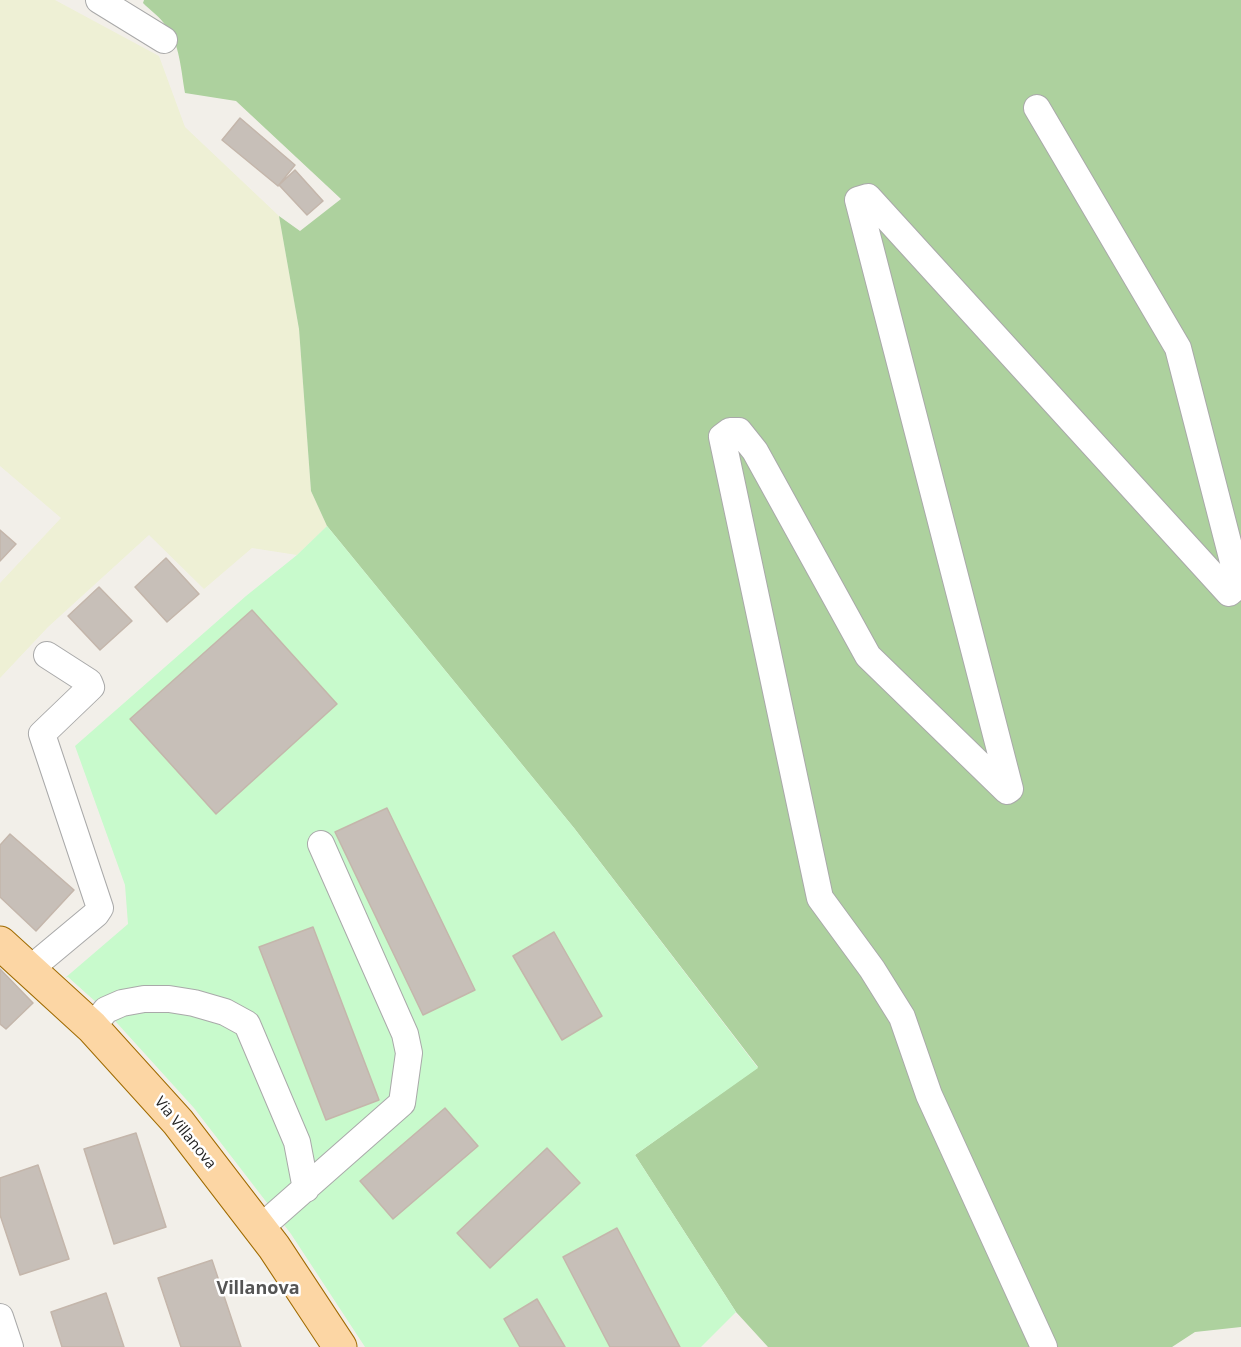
<!DOCTYPE html>
<style>
body{margin:0}
canvas{display:block;background:#f2efe9}
</style>
<canvas width="1241" height="1347"></canvas>
<script>
const ctx = document.querySelector('canvas').getContext('2d');
ctx.lineJoin = 'round';
function paint(path, color) { ctx.fillStyle = color; ctx.fill(path, 'evenodd'); }
function strokePath(path, color, width, dash) { ctx.strokeStyle = color; ctx.lineWidth = width; ctx.lineCap = dash ? 'butt' : 'round'; ctx.setLineDash(dash || []); ctx.stroke(path); }
function write(font, color, halo, rows, align = 'center') {
  ctx.font = font + ' "Open Sans",sans-serif'; ctx.lineWidth = 5; ctx.setLineDash([]); ctx.textBaseline = 'middle'; ctx.strokeStyle = halo; ctx.fillStyle = color; for (const [text, x, y, turn = 0] of rows) {
    ctx.save(); ctx.translate(x, y); ctx.rotate((+turn || 0) * Math.PI / 180); ctx.textAlign = isNaN(turn) ? turn : align; if (halo) ctx.strokeText(text, 0, 0); ctx.fillText(text, 0, 0); ctx.restore();
  }
}
paint(new Path2D(`
 M0,0h55l104,56 26,71 94,89 20,113 12,162 16,35 -30,29 -45,-7 -48,41 -55,-54 -101,92 -48,51v-95l61,-65 -61,-52z`), '#eef0d5');
paint(new Path2D(`
 M144,0h1097v1327l-46,5 -23,15h-404l-32,-35 -101,-157 123,-88 -184,-239 -247,-302 -16,-35 -12,-162 -20,-113 21,15 41,-32 -105,-98 -51,-8c-4,-22 -5,-49 -19,-67 -6,-9 -16,-16 -23,-23z`), '#add19e');
paint(new Path2D(`
 M327,526l247,302 184,240 -123,87 101,157 -35,35h-336l-74,-113 -97,-126 -87,-96 -39,-35 -3,1 63,-54 -3,-39 -50,-139 171,-150 51,-41z`), '#c8facc');
const building = new Path2D(`
 M240,118l55,47 -17,21 -56,-46z
 M295,170l28,31 -16,14 -28,-30z
 M0,530l16,14 -16,17z
 M166,558l33,36 -32,28 -32,-35z
 M99,587l33,34 -32,29 -32,-34z
 M252,610l85,94 -121,110 -86,-95z
 M387,808l88,182 -52,25 -88,-183z
 M10,834l64,56 -38,41 -36,-34v-52z
 M313,927l66,173 -53,20 -67,-173z
 M554,932l48,84 -40,24 -49,-84z
 M0,969l33,34 -27,26 -6,-5z
 M445,1108l33,38 -85,73 -33,-38z
 M136,1133l30,94 -52,17 -30,-95z
 M547,1148l33,35 -90,85 -33,-35z
 M38,1165l31,94 -49,16 -20,-60v-37z
 M617,1228l63,119h-70l-47,-90z
 M212,1260l29,87h-60l-23,-69z
 M106,1293l18,54h-62l-11,-35z
 M537,1299l28,48h-45l-16,-28z`);
paint(building, '#c7bfb8');
strokePath(building, '#c4b6ab', 1.5);
const minor = new Path2D(`
 M99,0l65,40
 M1037,108l141,240 61,237 -10,8 -361,-396 -10,3 152,589 -3,2 -139,-135 -113,-205 -16,-20h-9l-8,6 98,461 52,71 30,48 27,78 115,252
 M30,969l66,-55 4,-6 -58,-174 49,-47 -2,-5 -42,-27
 M92,1027l14,-17 16,-7 22,-4h25l25,4 31,9 22,12 50,118 9,47
 M259,1229l143,-126 7,-50 -4,-19 -84,-190
 M0,1317l10,30`);
const major = new Path2D(`
 M0,943l92,84 86,95 96,125 66,100`);
strokePath(minor, '#a9a9a9', 28);
strokePath(major, '#a06b00', 35);
strokePath(minor, '#fff', 26);
strokePath(major, '#fcd6a4', 33);
write('15px', '#222', '#fff', [
 ["Via Villanova",185,1133,51]
]);
write('bold 18px', '#555', '#fff', [
 ["Villanova",258,1289]
]);
</script>
